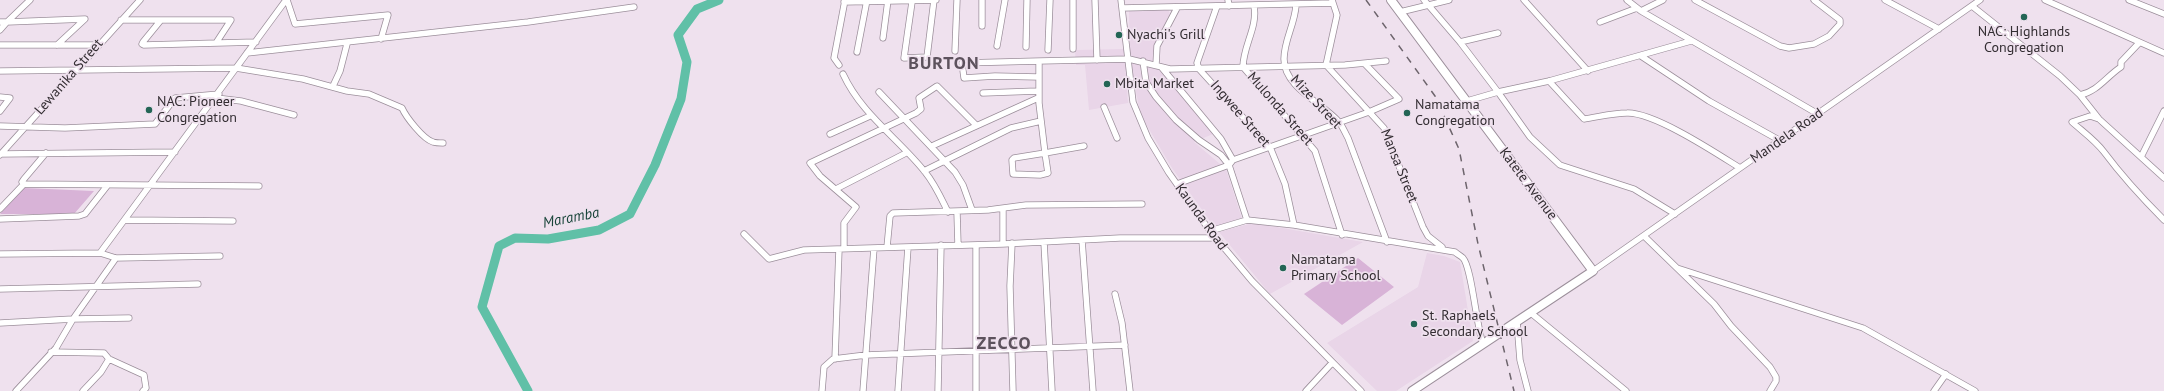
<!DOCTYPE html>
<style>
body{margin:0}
canvas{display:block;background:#efe1ee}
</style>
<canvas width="2164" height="391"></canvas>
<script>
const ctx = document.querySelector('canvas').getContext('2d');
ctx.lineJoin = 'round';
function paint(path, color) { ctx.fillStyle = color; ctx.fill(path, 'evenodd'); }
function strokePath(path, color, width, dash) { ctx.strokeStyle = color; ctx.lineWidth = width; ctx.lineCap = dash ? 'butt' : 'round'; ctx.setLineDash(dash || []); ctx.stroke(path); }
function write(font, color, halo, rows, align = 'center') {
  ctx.font = font + ' "PT Sans",sans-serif'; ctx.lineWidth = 3.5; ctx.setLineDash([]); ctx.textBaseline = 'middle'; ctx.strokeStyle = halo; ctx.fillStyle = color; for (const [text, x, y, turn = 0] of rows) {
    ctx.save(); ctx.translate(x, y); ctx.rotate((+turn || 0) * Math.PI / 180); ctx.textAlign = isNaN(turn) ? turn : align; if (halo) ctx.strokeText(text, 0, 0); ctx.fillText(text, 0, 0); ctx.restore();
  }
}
paint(new Path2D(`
 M1129,9h39l2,5 -12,24 -5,25 60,71 -19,8 32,27 16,50 -27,9 -43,-60 -32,-54 -10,-57z
 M1124,49l4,54 -39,7 -4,-45h-9l-1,-15z
 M1253,223l110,19 -93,52 -51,-62z
 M1427,253l17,3 16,6 13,79 -77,50h-19l-50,-48 91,-56z`), '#e9d5e8');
paint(new Path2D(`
 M24,188l70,3 -20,23h-74z
 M1358,258l36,29 -52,38 -38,-31z`), '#d8b3d7');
strokePath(new Path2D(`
 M528,391l-46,-84 17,-61 16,-8 33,1 51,-9 31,-16 25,-49 26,-66 6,-37 -9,-27 19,-26 22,-9`), '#60c0a7', 9);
const street = new Path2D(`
 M287,0l8,24 93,-9 -7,24
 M982,0v26
 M1073,0v49
 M1095,0l2,60
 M1121,0l12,102 15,36 21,35 41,58 42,50 109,110
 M1228,0l1,6
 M1332,0l5,15 -11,50 58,63 39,99 5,9 14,11
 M1424,0l36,42 38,50 51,-11 142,-40
 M1524,0l64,71
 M1627,0l14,11 177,103
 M1695,0l85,46 9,2 25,-4 15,-8 11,-12v-4l-26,-20
 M1885,0l54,29
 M2045,0l119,53
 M2129,0l35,14
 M844,2l92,-2
 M912,2l-8,56 23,-1 7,-57
 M1296,5c-1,19 -12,35 -12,54 0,29 39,44 55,63 4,5 6,11 9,16l39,104
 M1217,6l-20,57 2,6 71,78 15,37 9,41
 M1254,6c4,21 -11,40 -11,61l72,84 27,84
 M1972,6l88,70 20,19 19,24 65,59
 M1122,8l211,-5
 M1641,11l22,-11
 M1400,12l49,-12
 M121,20h40l-18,22 -1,2 2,1 112,-3
 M161,20h70l-15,23
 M0,22h7l23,-22
 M1600,22l37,-14
 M0,30l7,-8 78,-3 -28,26
 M883,38l5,-38
 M1460,42l38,-9
 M0,45h97
 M997,46l8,-46
 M1026,47l1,-47
 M1048,50l2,-50
 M955,51l2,-51
 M857,52l10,-52
 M247,53l281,-31 106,-15
 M1641,56l68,45 70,39
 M1143,61l3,21 10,15 20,23 23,20 22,15 8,10 18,55
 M839,65l-5,-7 11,-58
 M1156,65l1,-19 20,-38
 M1162,68l59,71 12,21
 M0,71l236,-3 67,11 44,12 22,3 33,14c4,9 21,31 31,34 3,1 7,1 10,1
 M843,74c19,41 55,64 82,98 10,12 16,26 23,40
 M1038,77l-43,-1 -31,2 -2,-15 77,-2
 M1549,81l35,38c14,-2 29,-6 43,-6 27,-1 89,40 113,55
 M333,86l7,-15 7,-27
 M879,92l76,80 8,13 9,25
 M983,93l54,-2
 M2080,95c17,-3 27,-19 41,-28v-5l18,-19
 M0,97l10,1 -10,13
 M216,98l25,3 53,14
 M1467,101l31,-9 32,45 30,28 74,24 41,25
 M1104,107l13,31
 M2099,119l-9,-3 -18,6c10,9 24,19 32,30 18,24 38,46 60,68
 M0,126l65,2 90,-4 20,-26 44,-4
 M830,134l40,-18
 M932,146l106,-48
 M46,153l-22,26 -2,3 2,2 235,2
 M1045,153l3,20 -8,2 -27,-1 -1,-14 2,-2z
 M1045,153l-6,-50v-42l90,-2 41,10 175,-4 41,-4
 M1045,153l39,-7
 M0,154l175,-2
 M0,155l140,-155
 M2141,157l23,-46
 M924,171l87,-43 30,-7
 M1177,184l52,-19 4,-5 136,-48 30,-13 -34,-35
 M836,189l70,-36
 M1003,208v36
 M0,209l24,-25
 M957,212l1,33
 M0,219l79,-3 6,-2 22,-28
 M125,220l108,1
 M1210,231l37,-11 47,5 161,27c2,2 6,4 8,6 9,10 13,67 20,86
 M744,234l25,25 35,-9 199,-6 117,-6h95
 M1644,236l70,68 17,22 39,41 6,10v4l-6,10
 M1082,240l11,151
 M1044,242l8,149
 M1012,243l-2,43 3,105
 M976,245v146
 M887,247l3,-31 3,-3 95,-3 38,-5 116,-1
 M844,249v-26l12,-16 -36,-31 -10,-13 106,-50 5,-4 -2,-11 18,-12 39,39
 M100,253l186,-253
 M0,254l100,-1 16,5 104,-2
 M1677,268l186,60 112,63
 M1593,271l387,-271
 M0,289l198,-5
 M1115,294l7,29 8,68
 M1531,313l95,78
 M1517,322l3,38 8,31
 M0,323l73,-4 43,-61
 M51,352l53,1 5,6 -8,13 -18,19
 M109,359l35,16 2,13 -3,3
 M835,359l4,-110
 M16,391l40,-43 17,-29 56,-1
 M822,391l2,-24 9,-8 33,-4 259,-10
 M863,391l11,-143
 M898,391l10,-144
 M938,391l3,-146
 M1306,391l26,-28
 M1934,391l12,-17`);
const secondary = new Path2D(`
 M1391,0l202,271 -181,120`);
strokePath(street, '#9c8f9b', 7);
strokePath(secondary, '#9c8f9b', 10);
strokePath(street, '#fff', 5.5);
strokePath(secondary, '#fff', 8);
strokePath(new Path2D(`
 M1366,0l69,96 24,53 19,95 36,147`), '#6d646c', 1.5, [7, 7]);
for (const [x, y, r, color] of [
 [2024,17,4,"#236555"],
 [1119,35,4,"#236555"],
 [1107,84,4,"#236555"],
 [149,110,4,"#236555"],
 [1407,113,4,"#236555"],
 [1283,268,4,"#236555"],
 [1414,324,4,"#236555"]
]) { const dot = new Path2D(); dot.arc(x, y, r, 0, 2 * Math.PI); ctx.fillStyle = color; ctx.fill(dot); strokePath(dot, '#efe1ee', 1.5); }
write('14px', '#332d32', '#efe1ee', [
 ["NAC: Highlands",2024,32,"center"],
 ["Congregation",2024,48,"center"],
 ["Nyachi's Grill",1127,35],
 ["Mbita Market",1115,84],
 ["NAC: Pioneer",157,102],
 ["Congregation",157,118],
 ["Namatama",1415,105],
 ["Congregation",1415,121],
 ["Namatama",1291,260],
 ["Primary School",1291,276],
 ["St. Raphaels",1422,316],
 ["Secondary School",1422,332]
], 'left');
write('14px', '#332d32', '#efe1ee', [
 ["Lewanika Street",69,77,-49],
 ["Mize Street",1316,102,47],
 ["Mulonda Street",1280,109,49],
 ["Ingwee Street",1240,114,49],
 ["Mandela Road",1787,136,-35],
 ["Mansa Street",1399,166,68],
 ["Katete Avenue",1528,184,53],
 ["Kaunda Road",1201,217,54]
]);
write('italic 15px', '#184439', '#efe1ee', [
 ["Maramba",571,218,-11]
]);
ctx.letterSpacing = '1px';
write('bold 18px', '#5d525d', '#efe1ee', [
 ["BURTON",944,64],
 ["ZECCO",1004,344]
]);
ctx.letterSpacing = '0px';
</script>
